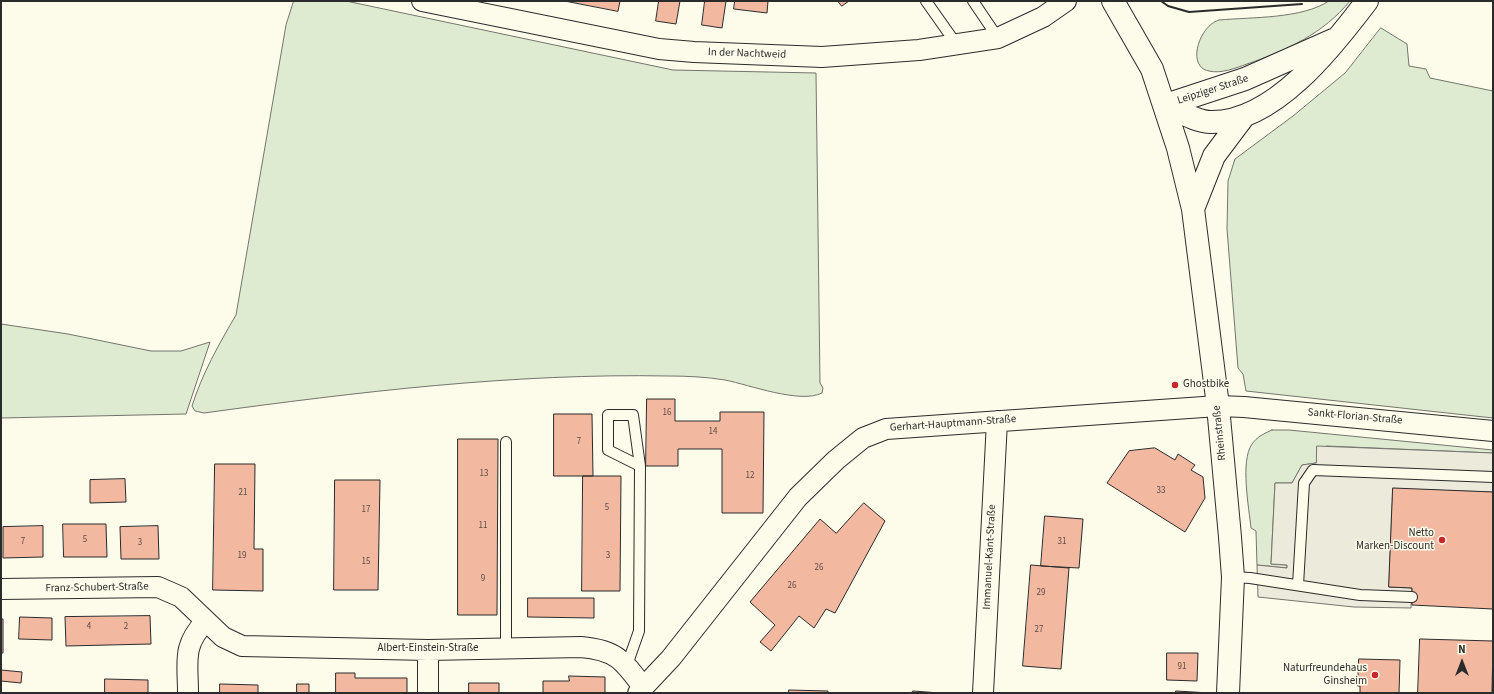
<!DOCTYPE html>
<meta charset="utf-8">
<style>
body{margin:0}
#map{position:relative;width:1494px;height:694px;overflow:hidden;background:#fdfbea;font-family:"Source Sans 3",sans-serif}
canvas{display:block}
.frame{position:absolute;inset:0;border:2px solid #2b2b2b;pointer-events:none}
.north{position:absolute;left:1442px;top:642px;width:40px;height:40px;-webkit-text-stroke:3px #fdfbea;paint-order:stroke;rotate:0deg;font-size:11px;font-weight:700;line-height:16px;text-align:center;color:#2b2b2b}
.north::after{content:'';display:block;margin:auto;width:14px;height:18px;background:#2b2b2b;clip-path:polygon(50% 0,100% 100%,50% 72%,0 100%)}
</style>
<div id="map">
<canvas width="1494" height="694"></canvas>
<div class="frame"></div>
<div class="north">N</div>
</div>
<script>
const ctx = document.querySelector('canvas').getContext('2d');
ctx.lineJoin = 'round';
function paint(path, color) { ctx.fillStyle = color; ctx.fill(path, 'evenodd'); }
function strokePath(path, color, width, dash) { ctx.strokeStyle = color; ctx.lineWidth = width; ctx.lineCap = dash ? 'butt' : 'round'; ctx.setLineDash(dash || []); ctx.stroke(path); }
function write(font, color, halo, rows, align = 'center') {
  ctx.font = font + ' "Source Sans 3",sans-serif'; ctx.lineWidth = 3; ctx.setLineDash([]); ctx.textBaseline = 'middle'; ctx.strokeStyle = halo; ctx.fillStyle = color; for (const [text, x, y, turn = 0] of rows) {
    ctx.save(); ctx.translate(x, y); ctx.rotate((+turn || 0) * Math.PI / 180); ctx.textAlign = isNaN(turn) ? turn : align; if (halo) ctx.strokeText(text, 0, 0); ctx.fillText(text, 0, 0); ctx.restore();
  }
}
const green = new Path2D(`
 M294,1h52l327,69 143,3 4,310 3,5 -1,5c-22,11 -72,-8 -97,-13 -18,-3 -38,-4 -56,-4 -156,-3 -311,16 -465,37l-9,-2 -3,-5c10,-32 27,-62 44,-91l50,-290z
 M1329,1h21c-26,32 -64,50 -103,63 -11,4 -26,10 -38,7 -23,-4 -10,-45 10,-51 33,-3 83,-1 110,-19z
 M1381,28l26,16 2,22 17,3 4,9 63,13v327l-247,-27 -3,-17 -5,-6 -11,-139 1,-48 7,-22 58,-43 52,-43z
 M1,324l67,10 83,17h30l29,-9 -24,72 -185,4z
 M1272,430h17l204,20v3l-167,-7 -10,17 -14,2 -10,18h-17l-4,81 16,1v3l-30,-3 -1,-34 -5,-3c-2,-20 -11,-67 1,-84 5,-7 11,-10 20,-14z`);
paint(green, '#deebd1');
strokePath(green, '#74746e', 1);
const parking = new Path2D(`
 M1317,446l176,7v39l-100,-3 -4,98 23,1 -1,20 -57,-1 -96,-10 -1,-32 30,3v-3l-16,-1 4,-81h17l10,-18 14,-2z`);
paint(parking, '#eceadb');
strokePath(parking, '#74746e', 1);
const building = new Path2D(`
 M565,1h55l-2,10z
 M659,1h21l-4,23 -20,-3z
 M705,1h21l-4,27 -20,-3z
 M735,1h33l-1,12 -33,-4z
 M838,1h11l-7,5z
 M647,399h28v22h45v-9h44l-1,101h-41v-64h-44v17h-32z
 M554,414h38l1,62h-39z
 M458,439h40l-1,176h-39z
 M1155,448l20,12 3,-6 17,11 -4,5 12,7 2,21 -20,34 -78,-49 22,-32z
 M215,464h40l-1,85h9v42l-50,-1z
 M583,476h38l-1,115h-38z
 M125,479l1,23 -36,1v-23z
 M335,480h45l-2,110h-44z
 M1393,488l100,4v117l-81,-4v-17l-23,-1z
 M864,503l21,18 -50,92 -9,-4 -12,19 -15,-12 -28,35 -11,-9 15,-17 -25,-23 70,-83 16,14z
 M1045,516l38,3 -4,49 -38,-2z
 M63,524h43l1,33h-43z
 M43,526v31l-40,1v-31z
 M158,526l1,33h-38l-1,-32z
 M1031,565l38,3 -8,101 -38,-3z
 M528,598h66v20l-66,-1z
 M150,616l1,28 -85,2 -1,-29z
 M20,617l32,1v22l-33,-1z
 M1,619h2v34h-2z
 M1420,639l73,2 -1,52h-74z
 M1167,653h31l-1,28 -30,-1z
 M1359,659l41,1 -1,33h-39v-7h-2z
 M1,670l21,2 -1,11 -20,-2z
 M336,673h19v5h52v15h-71z
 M569,676l36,1v16h-62v-12h26z
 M105,679l43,1v13h-43z
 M469,683h30v10h-30z
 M220,684l38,1v8h-38z
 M297,684h12v9h-12z
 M789,690l39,1v2h-39z
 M913,691l27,2h-28z
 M1176,691l34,2h-34z`);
paint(building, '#f2b8a0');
strokePath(building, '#2b2b2b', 1);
const service = new Path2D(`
 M926,1l31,44
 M973,1l25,37
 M506,442v206
 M1233,577l17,1 110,17 52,2
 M1298,585l6,-102 9,-13 180,7
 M627,665l12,-34 1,-165 -32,-16v-35h25l7,51`);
const minor = new Path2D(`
 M422,1l237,48 35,3 128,5 97,-7 79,-12 45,-21 23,-16
 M1,589l157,-2 23,10 42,40 19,9 186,4 153,-3c35,3 42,13 62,40
 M188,693c0,-31 -6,-47 17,-71
 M428,693v-43
 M638,693l33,-35 127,-161 38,-37 27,-22 23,-9 332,-23 26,1 249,24
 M983,693l14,-272`);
const secondary = new Path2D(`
 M1113,1l39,68 26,79 15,61 25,197 12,131 3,40 -5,116
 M1166,105c13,6 30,17 45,17 63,1 122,-76 156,-121
 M1166,105l79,-26 88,-39
 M1193,209l21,-53 30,-40`);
strokePath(service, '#2b2b2b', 12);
strokePath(minor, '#2b2b2b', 22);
strokePath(secondary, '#2b2b2b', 24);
strokePath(service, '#fdfbea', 10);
strokePath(minor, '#fdfbea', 20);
strokePath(secondary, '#fdfbea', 22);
strokePath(new Path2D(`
 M1161,1l7,5 21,6 113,-8`), '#2b2b2b', 2);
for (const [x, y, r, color] of [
 [1175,385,4,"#c62828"],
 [1442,540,4,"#c62828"],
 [1375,675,4,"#c62828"]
]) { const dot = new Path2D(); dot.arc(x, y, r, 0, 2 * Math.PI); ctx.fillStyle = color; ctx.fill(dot); strokePath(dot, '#fdfbea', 1.5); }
write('9px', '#5d4e48', null, [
 ["16",667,413],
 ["14",713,432],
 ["7",579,442],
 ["13",484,474],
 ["12",750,476],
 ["33",1161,491],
 ["21",243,493],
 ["5",607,508],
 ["17",366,510],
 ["11",483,526],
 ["5",85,540],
 ["7",23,542],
 ["31",1062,542],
 ["3",140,543],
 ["19",242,556],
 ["3",608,556],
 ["15",366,562],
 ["26",819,568],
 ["9",483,579],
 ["26",792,586],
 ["29",1041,593],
 ["4",89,627],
 ["2",126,627],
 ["27",1039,630],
 ["91",1182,667]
]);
write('11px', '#2b2b2b', '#fdfbea', [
 ["In der Nachtweid",747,54,2],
 ["Leipziger Straße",1213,90,-18],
 ["Sankt-Florian-Straße",1355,417,5],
 ["Gerhart-Hauptmann-Straße",953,424,-4],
 ["Rheinstraße",1220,433,-96],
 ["Immanuel-Kant-Straße",990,557,-87],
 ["Franz-Schubert-Straße",97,588,-1],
 ["Albert-Einstein-Straße",428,649]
]);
write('11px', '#2b2b2b', '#fdfbea', [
 ["Ghostbike",1183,385,"left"],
 ["Netto",1434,534],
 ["Marken-Discount",1434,547],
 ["Naturfreundehaus",1367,669],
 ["Ginsheim",1367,682]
], 'right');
</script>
